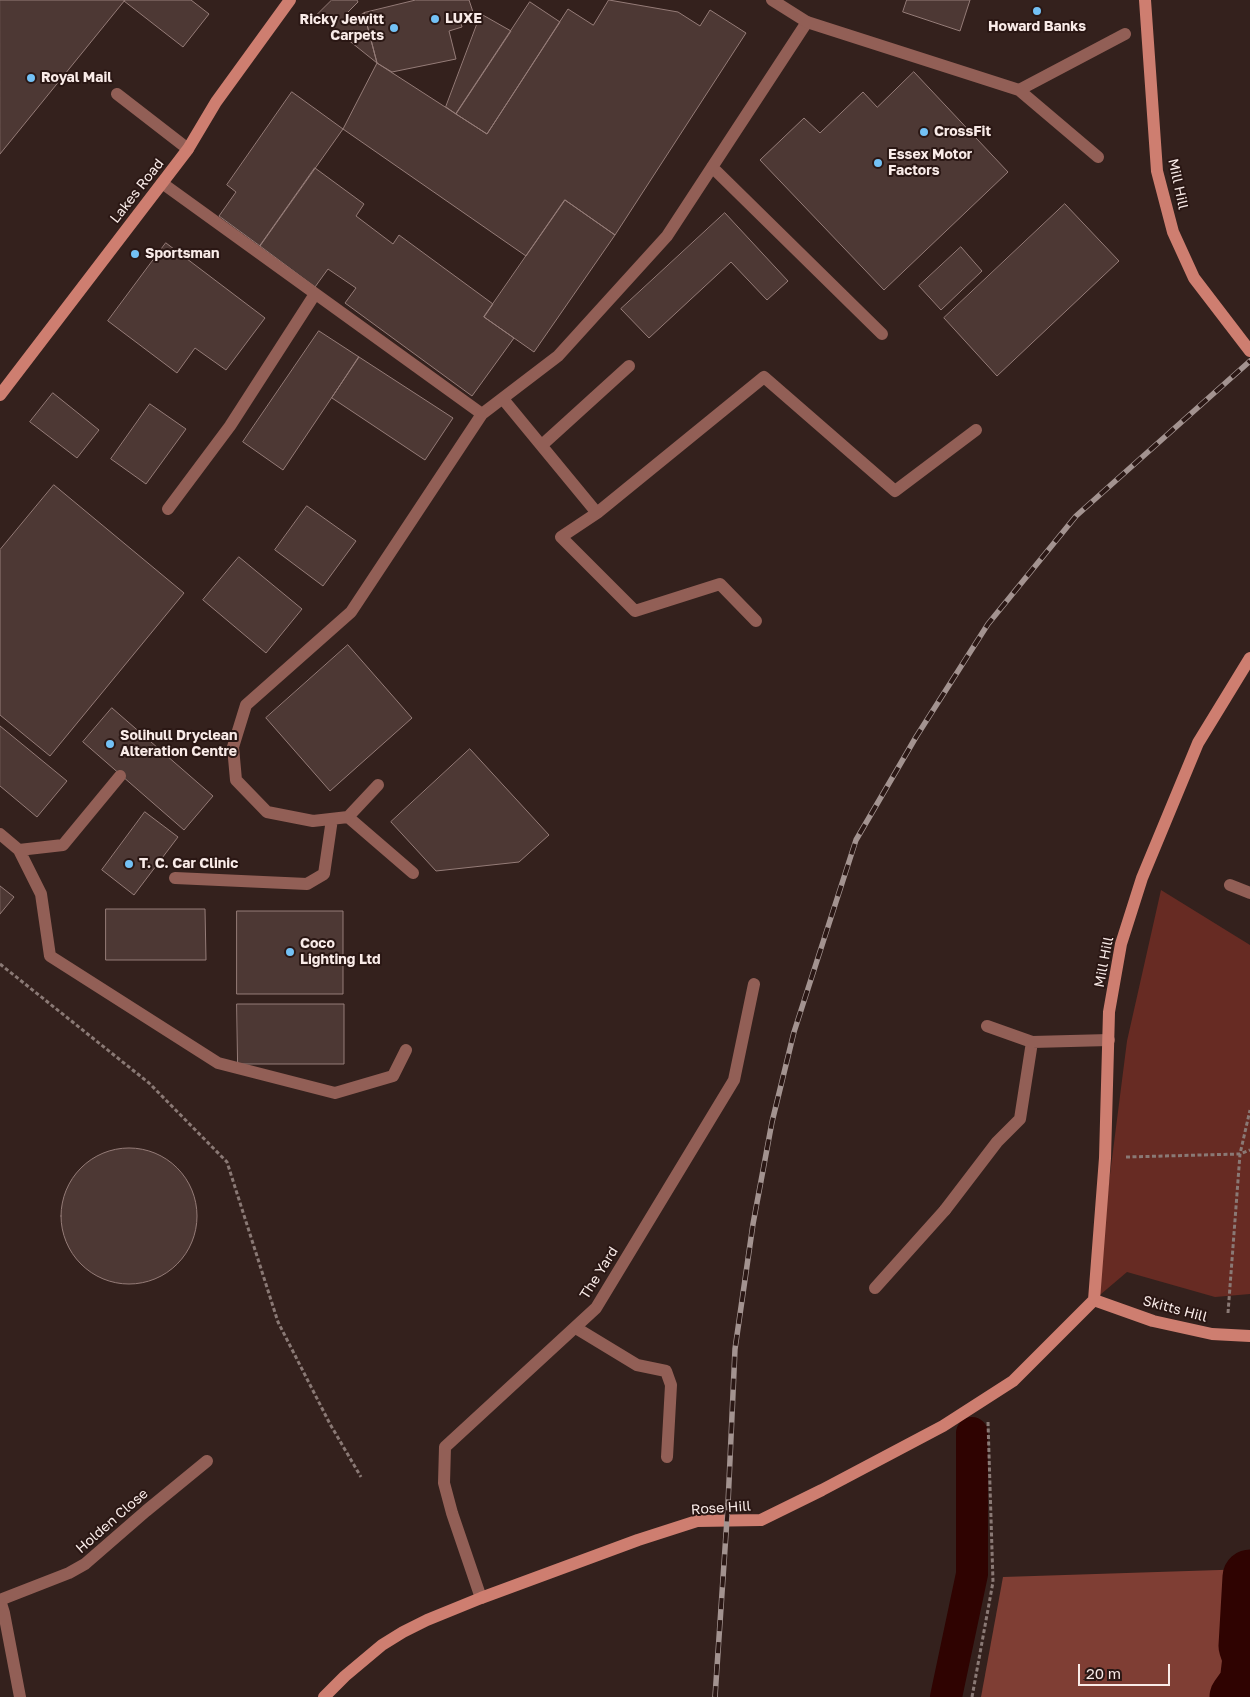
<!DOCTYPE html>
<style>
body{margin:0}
#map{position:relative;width:1250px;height:1697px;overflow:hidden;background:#34211d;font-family:"Golos Text",sans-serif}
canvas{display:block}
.scale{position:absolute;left:1078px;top:1664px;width:92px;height:22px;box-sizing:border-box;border:2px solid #f9ebe8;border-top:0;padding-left:6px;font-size:15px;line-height:18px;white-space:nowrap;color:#f9ebe8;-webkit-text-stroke:4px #2a1714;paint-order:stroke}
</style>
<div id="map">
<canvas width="1250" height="1697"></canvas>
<div class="scale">20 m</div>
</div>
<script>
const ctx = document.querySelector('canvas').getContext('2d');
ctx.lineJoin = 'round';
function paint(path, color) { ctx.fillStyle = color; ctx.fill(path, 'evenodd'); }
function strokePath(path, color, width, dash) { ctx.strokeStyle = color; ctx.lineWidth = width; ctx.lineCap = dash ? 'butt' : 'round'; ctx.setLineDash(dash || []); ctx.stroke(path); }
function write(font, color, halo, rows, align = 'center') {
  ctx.font = font + ' "Golos Text",sans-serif'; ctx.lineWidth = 4; ctx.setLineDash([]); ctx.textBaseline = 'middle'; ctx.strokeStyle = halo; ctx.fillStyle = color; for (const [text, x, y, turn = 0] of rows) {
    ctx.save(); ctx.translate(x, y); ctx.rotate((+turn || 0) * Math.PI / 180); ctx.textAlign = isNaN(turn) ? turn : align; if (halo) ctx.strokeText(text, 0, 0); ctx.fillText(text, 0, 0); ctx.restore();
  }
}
paint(new Path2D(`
 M1161,890l89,55v349l-35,3 -88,-25 -33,28 33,-259z`), '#672b23');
paint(new Path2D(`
 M1250,1569v128h-269l22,-120z`), '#7f3e34');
strokePath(new Path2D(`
 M946,1697l26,-123v-141`), '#2f0301', 32);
strokePath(new Path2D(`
 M1237,1697l10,-14 3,-25 -4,-12 4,-69`), '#2f0301', 55);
const building = new Path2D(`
 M0,0h125l-125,154z
 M125,0h66l18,14 -26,33 -59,-46z
 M332,0h25l1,2 -11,11 6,6 11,-6 13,50 -60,-48z
 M416,0h53l4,12 -14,4 3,11 -13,4 7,28 -64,13 -15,-9 -13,-50z
 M609,0l69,12 22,14 10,-16 36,23 -131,202 -50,-35 -39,56 -183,-127 34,-66 110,71 81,-125 25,16z
 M907,0h63l-10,31 -57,-19z
 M530,2l30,20 -73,112 -31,-20z
 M481,14l30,17 -55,83 -10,-7z
 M914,72l94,100 -124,118 -124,-130 44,-42 16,15 43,-41 14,15z
 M292,92l51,37 -83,117 -41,-30 17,-24 -9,-7z
 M315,168l49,36 -8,12 37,28 6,-9 94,69 -9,13 30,21 -42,58 -127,-93 11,-15 -28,-19 -13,18 -55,-41z
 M565,200l50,35 -81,117 -50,-35z
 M1065,204l54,57 -122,115 -53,-58z
 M725,213l63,68 -21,19 -36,-38 -82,76 -28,-29z
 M166,243l99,75 -39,52 -31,-22 -18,25 -69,-52z
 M961,247l21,24 -41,39 -22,-24z
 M319,331l40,26 -76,113 -40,-28z
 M359,357l94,61 -28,42 -93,-62z
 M53,393l46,37 -22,28 -47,-36z
 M150,404l36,25 -40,55 -35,-25z
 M54,485l130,108 -134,163 -50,-41v-165z
 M307,506l49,35 -33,45 -48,-36z
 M239,557l63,52 -36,44 -63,-53z
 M348,645l64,73 -82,73 -64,-73z
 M112,708l101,88 -29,34 -101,-88z
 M0,726l67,55 -30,36 -37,-31z
 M470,749l79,86 -30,27 -83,9 -45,-49z
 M145,812l33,25 -44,58 -32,-25z
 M0,886l14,11 -14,17z
 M106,909h99l1,51h-100z
 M237,911h106v83h-106z
 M237,1004h107v60h-106z
 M61 1216a68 68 0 1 1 136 0a68 68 0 1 1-136 0Z`);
paint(building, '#4d3834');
strokePath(building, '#957c78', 1);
strokePath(new Path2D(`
 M0,964l149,119 78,79 51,160 52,102 31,53
 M1126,1157l114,-3 10,-4
 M1228,1313l12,-159 10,-44
 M972,1697l21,-115 -5,-160`), '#8a7975', 3, [4, 2.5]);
strokePath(new Path2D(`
 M117,94l71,55
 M712,167l170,167
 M162,183l320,231
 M503,399l94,114 167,-136 131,114 81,-61
 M542,445l87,-79
 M168,509l62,-83 85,-132
 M597,513l-36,24 74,74 85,-27 36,37
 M348,817l30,-32
 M0,834l19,16 44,-5 57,-69
 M19,850l22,44 9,62 168,107 117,30 58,-17 13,-26
 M413,873l-65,-56 -35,4 -46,-9 -31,-32 -3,-33 13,-42 105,-93 131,-198 76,-58 109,-120 140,-214
 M175,878l132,6 17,-10 8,-55
 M875,1288l70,-78
 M576,1328l61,37 29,6 5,14 -4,72`), '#925f56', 12);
strokePath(new Path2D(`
 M772,0l35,22 212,68 79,67
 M1019,90l106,-56
 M1230,885l20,8
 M987,1026l45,16
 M945,1210l52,-68 23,-23 12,-77 77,-2
 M481,1598l-29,-85 -8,-30 1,-36 151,-139 138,-228 20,-96
 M0,1600l69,-27 16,-9 61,-53 61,-50
 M0,1600l4,13 16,84`), '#925f56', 12);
strokePath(new Path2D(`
 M1145,0l12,171 16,61 21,46 56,73
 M0,395l188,-246 28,-47 74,-102
 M1094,1300l11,-142 4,-146 12,-68 21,-66 56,-135 52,-85
 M1094,1300l59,21 59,13 38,2
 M324,1697l21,-21 37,-31 21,-13 24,-12 54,-22 157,-58 59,-19 64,-1 61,-30 121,-64 70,-45 81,-81`), '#ce7e70', 12);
const rail = new Path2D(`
 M715,1697l13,-193 7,-155 18,-125 19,-102 22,-90 62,-192 60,-103 72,-113 88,-108 174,-155`);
strokePath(rail, '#a39390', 5.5);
strokePath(rail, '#2a1714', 4, [11]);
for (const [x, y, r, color] of [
 [1037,11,5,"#73c1f5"],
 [435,19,5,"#73c1f5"],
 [394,28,5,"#73c1f5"],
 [31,78,5,"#73c1f5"],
 [924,132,5,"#73c1f5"],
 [878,163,5,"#73c1f5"],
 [135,254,5,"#73c1f5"],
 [110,744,5,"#73c1f5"],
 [129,864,5,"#73c1f5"],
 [290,952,5,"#73c1f5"]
]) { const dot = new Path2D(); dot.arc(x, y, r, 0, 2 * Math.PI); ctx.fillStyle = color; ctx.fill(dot); strokePath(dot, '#2a1714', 2); }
write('bold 14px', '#f9ebe8', '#2a1714', [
 ["LUXE",445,19],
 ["Ricky Jewitt",384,20,"right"],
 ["Carpets",384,36,"right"],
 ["Howard Banks",1037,27,"center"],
 ["Royal Mail",41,78],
 ["CrossFit",934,132],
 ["Essex Motor",888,155],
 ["Factors",888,171],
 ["Sportsman",145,254],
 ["Solihull Dryclean",120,736],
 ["Alteration Centre",120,752],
 ["T. C. Car Clinic",139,864],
 ["Coco",300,944],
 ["Lighting Ltd",300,960]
], 'left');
write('14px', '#f9ebe8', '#2a1714', [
 ["Mill Hill",1178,184,78],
 ["Lakes Road",137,191,-52],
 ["Mill Hill",1104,962,-79],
 ["The Yard",599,1273,-58],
 ["Skitts Hill",1175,1309,15],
 ["Rose Hill",721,1508,-4],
 ["Holden Close",112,1521,-41]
]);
</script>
